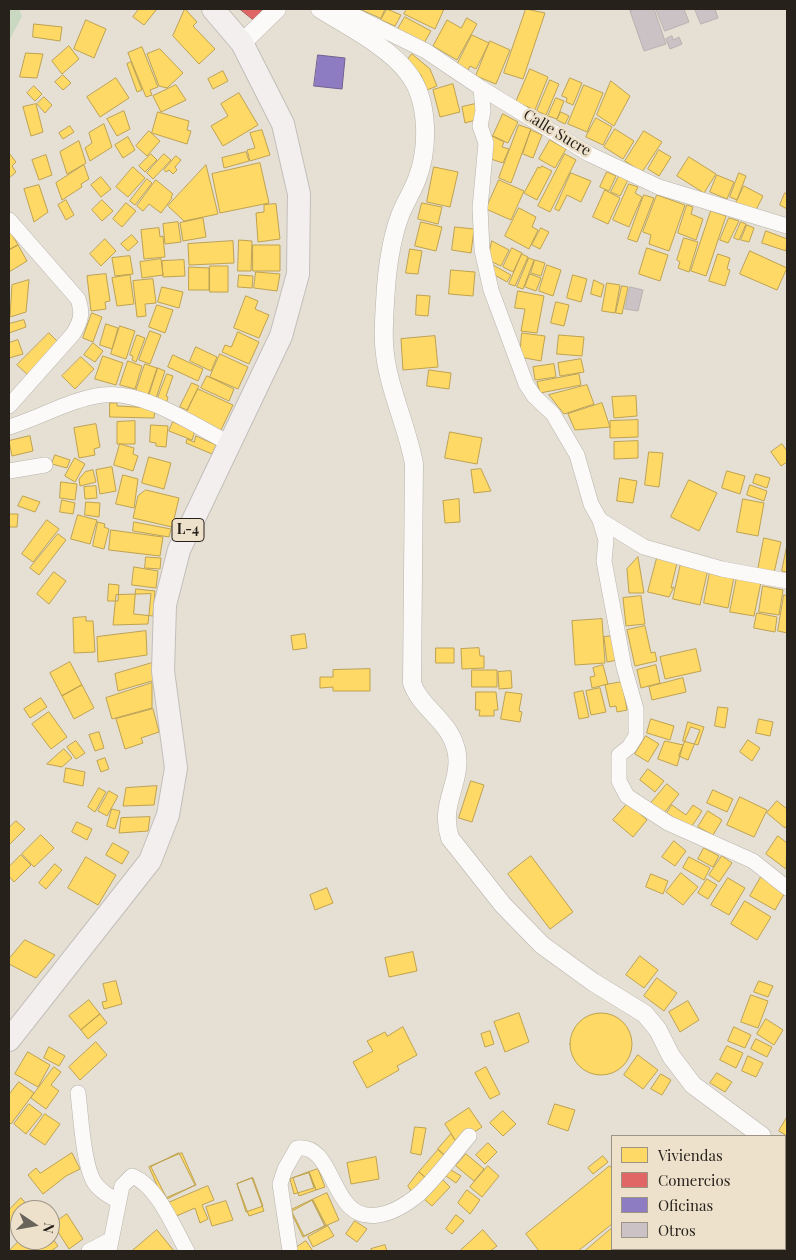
<!DOCTYPE html>
<style>
body{margin:0}
#map{position:relative;width:796px;height:1260px;overflow:hidden;background:#e5dfd4;font-family:"Playfair Display",serif}
canvas{display:block}
.frame{position:absolute;inset:0;border:10px solid #26211a;pointer-events:none}
.legend{position:absolute;left:611px;top:1135px;width:175px;height:115px;box-sizing:border-box;background:#ede1cc;border:1px solid #9d9485;margin:0;padding:6px 9px;list-style:none;font-size:15px;color:#26211a}
.legend li{display:flex;align-items:center;gap:10px;height:25px}
.legend b{width:25px;border:1px solid #9d9485}
.north{position:absolute;left:10px;top:1200px;width:50px;height:50px;box-sizing:border-box;background:#ede1cc;border:1px solid #9d9485;border-radius:50%;rotate:102deg;font-size:14px;font-weight:700;line-height:20px;text-align:center;color:#26211a}
.north::after{content:'';display:block;margin:auto;width:18px;height:22px;background:#69645b;clip-path:polygon(50% 0,100% 100%,50% 72%,0 100%)}
</style>
<div id="map">
<canvas width="796" height="1260"></canvas>
<div class="frame"></div>
<ul class="legend">
<li><b style="height:14px;background:#ffd966"></b>Viviendas</li>
<li><b style="height:14px;background:#e06666"></b>Comercios</li>
<li><b style="height:14px;background:#8e7cc3"></b>Oficinas</li>
<li><b style="height:14px;background:#cbc2c5"></b>Otros</li>
</ul>
<div class="north">N</div>
</div>
<script>
const ctx = document.querySelector('canvas').getContext('2d');
ctx.lineJoin = 'round';
function paint(path, color) { ctx.fillStyle = color; ctx.fill(path, 'evenodd'); }
function strokePath(path, color, width, dash) { ctx.strokeStyle = color; ctx.lineWidth = width; ctx.lineCap = dash ? 'butt' : 'round'; ctx.setLineDash(dash || []); ctx.stroke(path); }
function write(font, color, halo, rows, align = 'center') {
  ctx.font = font + ' "Playfair Display",serif'; ctx.lineWidth = 5; ctx.setLineDash([]); ctx.textBaseline = 'middle'; ctx.strokeStyle = halo; ctx.fillStyle = color; for (const [text, x, y, turn = 0] of rows) {
    ctx.save(); ctx.translate(x, y); ctx.rotate((+turn || 0) * Math.PI / 180); ctx.textAlign = isNaN(turn) ? turn : align; if (halo) ctx.strokeText(text, 0, 0); ctx.fillText(text, 0, 0); ctx.restore();
  }
}
paint(new Path2D(`
 M9,9h10l3,7 -13,25z`), '#c9d8c1');
const homes = new Path2D(`
 M139,9h18l-13,16 -11,-8z
 M185,9l12,13 -4,4 22,23 -16,15 -26,-28z
 M360,9h25l-4,9z
 M387,9l14,6 -6,11 -14,-6z
 M407,9h37l-9,20 -31,-15z
 M526,9l19,4 -22,66 -19,-6z
 M405,17l26,14 -7,12 -26,-14z
 M467,18l10,6 -20,36 -24,-14 14,-26 14,8z
 M86,20l20,9 -12,29 -20,-9z
 M34,24l28,3 -2,14 -27,-4z
 M472,35l17,8 -13,26 -6,-3 -2,4 -11,-5z
 M490,41l20,9 -14,34 -20,-8z
 M69,46l10,13 -17,15 -10,-13z
 M142,47l16,40 -8,3 2,5 -6,2 -18,-44z
 M160,49l23,24 -16,15 -8,-2 -12,-32z
 M26,53l17,1 -6,24 -17,-1z
 M412,54l18,15 7,17 -10,4 -6,-15 -15,-13z
 M131,62l11,28 -5,2 -10,-28z
 M530,69l18,8 -13,33 -19,-8z
 M223,71l5,10 -15,8 -5,-10z
 M63,75l8,8 -8,7 -8,-8z
 M116,78l13,20 -29,19 -13,-20z
 M570,78l12,5 -9,22 -7,-3 1,-4 -5,-2z
 M550,80l9,4 -13,31 -9,-4z
 M611,81l19,15 -16,30 -17,-11z
 M453,84l7,28 -20,5 -7,-27z
 M176,85l10,15 -25,12 -8,-16z
 M584,85l19,8 -16,39 -19,-8z
 M34,86l8,8 -7,7 -8,-8z
 M239,93l19,32 -35,21 -12,-20 17,-10 -7,-12z
 M44,97l8,8 -7,8 -8,-9z
 M556,98l8,3 -7,18 -9,-3z
 M36,104l7,28 -12,4 -8,-29z
 M475,104l4,15 -14,4 -3,-16z
 M124,111l6,18 -13,7 -10,-17z
 M158,112l31,9 -2,9 4,1 -4,13 -35,-11z
 M561,112l8,4 -4,8 -8,-4z
 M503,114l15,8 -10,21 -15,-7z
 M596,118l16,9 -9,18 -17,-8z
 M104,124l8,23 -22,14 -5,-13 7,-5 -3,-10z
 M519,125l12,4 -20,54 -12,-5z
 M70,126l4,6 -11,7 -4,-6z
 M615,129l19,12 -11,18 -19,-12z
 M262,130l8,25 -20,6 -3,-11 8,-2 -5,-15z
 M531,130l11,5 -9,23 -10,-4z
 M149,131l11,10 -13,15 -11,-10z
 M644,131l18,11 -20,30 -17,-11z
 M492,136l12,6 -2,5 7,2 -6,14 -15,-5z
 M128,137l7,13 -12,8 -8,-13z
 M550,140l16,9 -11,19 -16,-9z
 M79,141l7,22 -19,11 -7,-22z
 M659,150l12,7 -12,19 -11,-7z
 M246,152l3,9 -25,7 -2,-10z
 M9,153l7,9 -4,4 4,6 -7,6z
 M151,154l6,6 -12,12 -6,-6z
 M164,154l7,6 -18,19 -6,-6z
 M565,154l11,6 -26,52 -12,-6z
 M46,155l6,20 -13,5 -7,-20z
 M176,156l5,4 -6,7 2,3 -4,4 -4,-4 -3,2 -2,-2z
 M689,157l27,17 -12,19 -27,-17z
 M260,163l9,40 -49,10 -8,-39z
 M84,165l5,14 -8,5 1,3 -20,13 -6,-17z
 M206,165l12,49 -34,7 -16,-15z
 M542,166l10,5 -15,29 -13,-7 14,-26 2,1z
 M133,167l12,11 -17,19 -12,-10z
 M434,167l24,5 -8,35 -23,-5z
 M607,172l9,4 -7,15 -9,-4z
 M571,173l20,8 -10,21 -14,-7 -8,16 -4,-2z
 M739,173l7,3 -9,24 -7,-3z
 M717,175l17,7 -7,17 -17,-7z
 M619,176l9,4 -8,16 -9,-4z
 M101,177l10,12 -10,8 -10,-12z
 M147,179l5,4 -17,22 -5,-4z
 M156,180l17,14 -2,3 1,1 -11,15 -12,-9 -6,7 -6,-5z
 M499,180l25,11 -13,29 -25,-11z
 M629,184l9,3 -3,6 7,4 -13,30 -16,-7z
 M39,185l9,27 -14,10 -10,-33z
 M744,186l19,10 -8,16 -19,-9z
 M605,190l15,8 -12,26 -15,-7z
 M785,193l2,1v15l-7,-4z
 M644,195l10,3 -17,44 -9,-3z
 M657,195l28,10 -16,46 -20,-7 2,-9 -8,-3z
 M66,200l8,15 -8,5 -8,-15z
 M102,200l11,11 -11,10 -10,-11z
 M126,203l10,8 -14,16 -9,-8z
 M422,203l20,4 -4,17 -20,-5z
 M276,204l4,35 -22,3 -2,-29 8,-1v-7z
 M687,205l6,2 -2,7 12,5 -7,21 -18,-7z
 M519,208l17,9 -4,10 6,3 -9,19 -24,-13z
 M711,211l15,5 -20,60 -15,-5z
 M203,218l3,19 -23,4 -3,-18z
 M729,218l10,3 -11,22 -8,-3z
 M178,222l3,20 -16,2 -2,-20z
 M421,222l21,5 -6,24 -21,-5z
 M741,222l5,2 -7,16 -5,-2z
 M747,225l7,3 -5,14 -8,-2z
 M455,227l19,2 -3,24 -19,-3z
 M159,228l1,9 3,-1 2,21 -21,2 -3,-29z
 M541,228l8,4 -9,17 -8,-4z
 M9,229l9,16 -9,5z
 M766,231l21,8 -1,12 -24,-8z
 M132,235l6,7 -10,9 -7,-7z
 M684,238l14,4 -9,30 -11,-4 2,-6 -3,-2z
 M105,239l11,12 -15,15 -11,-12z
 M239,240l13,1 -1,30h-13z
 M233,241l1,22 -45,2 -1,-21z
 M492,241l17,9 -8,16 -13,-6z
 M18,245l9,16 -18,11v-22z
 M253,245h27v26h-27z
 M512,248l10,5 -9,19 -10,-5z
 M647,248l21,7 -8,26 -21,-7z
 M410,249l12,2 -4,23 -12,-1z
 M750,251l37,17 -10,22 -37,-16z
 M522,254l6,3 -13,29 -6,-2z
 M718,254l12,4 -3,11 3,1 -5,16 -16,-5z
 M130,256l3,18 -18,2 -3,-18z
 M529,258l5,2 -11,29 -6,-2z
 M161,259l2,16 -21,3 -2,-16z
 M184,260l1,16 -22,1 -1,-16z
 M535,260l10,3 -4,13 -10,-3z
 M493,265l18,10 -4,7 -14,-8z
 M547,265l14,5 -8,26 -14,-5z
 M210,266h18v26h-18z
 M189,267l20,1v22h-20z
 M451,270l24,2 -2,24 -24,-2z
 M256,272l24,2 -3,17 -23,-3z
 M106,274l4,27 -5,1 1,7 -15,2 -4,-35z
 M530,274l11,4 -5,13 -11,-4z
 M130,275l4,29 -17,2 -5,-28z
 M239,275l14,1 -1,12 -14,-1z
 M573,275l14,4 -6,23 -14,-4z
 M153,279l3,24 -11,1 1,12 -9,1 -4,-36z
 M29,280l-3,32 -16,5 2,-32z
 M594,280l10,5 -3,12 -10,-3z
 M607,283l13,2 -5,28 -13,-2z
 M622,286l6,1 -6,27 -6,-1z
 M162,287l21,5 -4,16 -21,-6z
 M518,291l26,5 -7,37 -16,-2 4,-22 -10,-1z
 M417,295l13,1 -2,20 -12,-1z
 M246,296l12,5 -3,8 14,6 -10,23 -25,-10z
 M556,302l13,3 -5,21 -13,-3z
 M157,305l16,5 -8,23 -16,-6z
 M92,313l10,4 -9,25 -10,-4z
 M24,320l2,7 -17,6v-9z
 M106,324l12,4 -6,21 -12,-4z
 M120,326l15,5 -9,28 -15,-5z
 M150,331l11,4 -11,29 -11,-4z
 M238,332l21,10 -10,22 -27,-12 3,-7 6,2z
 M49,333l11,11 -32,31 -11,-10z
 M522,333l23,3 -4,25 -21,-4z
 M137,335l8,3 -9,24 -4,-2 1,-4 -3,-1z
 M559,335l25,2 -2,19 -25,-2z
 M435,336l3,31 -35,3 -2,-31z
 M18,340l5,14 -14,4v-15z
 M93,343l10,8 -8,11 -11,-7z
 M196,347l21,10 -6,14 -21,-10z
 M220,354l28,13 -10,22 -28,-12z
 M173,355l30,14 -5,12 -30,-14z
 M103,356l20,7 -7,22 -21,-6z
 M81,357l13,12 -19,20 -13,-13z
 M581,359l3,13 -24,4 -2,-13z
 M128,361l14,5 -7,23 -15,-4z
 M145,364l12,4 -9,27 -12,-4z
 M554,364l2,13 -21,3 -2,-13z
 M158,368l7,3 -9,27 -7,-2z
 M429,370l22,3 -2,16 -22,-3z
 M167,374l6,2 -7,20 2,1 -2,7 -9,-4z
 M579,374l2,11 -41,8 -3,-11z
 M207,376l27,13 -5,12 -28,-13z
 M192,383l7,3 -12,24 -7,-3z
 M587,385l7,19 -30,10 -15,-19z
 M198,389l35,16 -13,27 -35,-16z
 M636,396l1,20 -23,2 -2,-21z
 M110,403h7v3l38,2 -1,10 -44,-1z
 M602,403l8,24 -35,3 -7,-16z
 M638,420v17l-28,1v-17z
 M135,421v23h-18v-22z
 M173,422l22,9 -3,9 -23,-9z
 M96,424l4,23 -6,2 1,6 -16,3 -5,-30z
 M151,425l17,1 -2,21 -10,-1v-3l-6,-1z
 M450,432l32,6 -5,26 -32,-6z
 M30,436l3,15 -21,5 -3,-15z
 M196,436l20,9 -4,9 -26,-11 1,-4 7,3z
 M638,441v17l-24,1v-17z
 M120,444l14,4 -1,6 5,2 -5,15 -19,-6z
 M782,444l5,7v11l-6,4 -10,-14z
 M649,452l14,1 -4,34 -14,-2z
 M55,455l15,5 -3,8 -15,-4z
 M149,457l22,6 -7,26 -22,-6z
 M75,458l10,6 -10,18 -10,-6z
 M112,467l4,24 -16,3 -4,-24z
 M481,469l10,22 -17,2 -3,-23z
 M93,470l3,12 -16,4 -1,-7 6,-7z
 M727,471l18,5 -5,18 -18,-6z
 M756,474l14,4 -3,10 -14,-5z
 M123,475l15,4 -4,29 -18,-4z
 M620,478l17,3 -4,22 -16,-2z
 M689,480l28,13 -18,38 -28,-14z
 M61,482l16,2 -2,16 -15,-2z
 M750,485l17,6 -3,10 -17,-6z
 M96,486l1,12 -12,1 -1,-12z
 M146,490l33,8 -7,29 -39,-9 5,-22z
 M23,496l17,6 -5,10 -17,-6z
 M459,499l1,23 -15,1 -2,-22z
 M743,499l21,4 -6,33 -21,-4z
 M62,500l13,3 -2,11 -13,-2z
 M86,502l14,1 -1,14 -14,-2z
 M9,514h9l-1,13h-8z
 M78,515l19,5 -7,24 -19,-5z
 M47,520l12,9 -26,33 -11,-8z
 M98,522l7,2 -1,3 5,2 -5,20 -11,-3z
 M134,522l37,7 -2,8 -36,-6z
 M111,530l52,7 -3,19 -51,-6z
 M58,534l8,6 -27,35 -9,-7z
 M764,538l17,4 -7,31 -16,-3z
 M787,545v27l-5,-1z
 M146,557l15,1 -1,11 -15,-1z
 M638,557l6,36h-15l-2,-24z
 M657,558l20,5 -6,25 3,-1 -5,10 -21,-5z
 M681,563l27,6 -8,36 -27,-6z
 M134,567l24,4 -2,17 -24,-3z
 M54,572l12,9 -17,23 -12,-10z
 M710,572l24,5 -6,31 -24,-5z
 M737,577l24,5 -7,34 -24,-4z
 M109,584l10,1 -1,16h-10z
 M763,586l20,4 -4,25 -20,-3z
 M136,589l19,2 -2,25 -19,-2z
 M151,594l-3,30 -35,1 3,-30z
 M784,595l3,1v37l-9,-2z
 M641,596l4,28 -19,2 -3,-28z
 M757,613l20,4 -2,15 -21,-4z
 M86,617v4h7l2,31 -21,1 -1,-35z
 M602,619l3,44 -30,2 -3,-44z
 M645,626l6,27 4,-1 2,9 -22,5 -8,-36z
 M146,631l1,24 -49,7 -1,-25z
 M305,634l2,14 -14,2 -2,-14z
 M614,636l4,24 -11,2 -3,-25z
 M436,648h18v15h-18z
 M479,648l1,8h4v12l-22,1 -1,-20z
 M696,649l5,22 -36,8 -5,-22z
 M70,662l12,23 -20,11 -12,-23z
 M152,663l3,17 -37,11 -3,-17z
 M603,665l5,19 -16,4 -2,-11 5,-1 -2,-8z
 M656,665l4,18 -19,5 -4,-18z
 M370,669v22h-37v-4l-13,1v-11h13v-7z
 M472,670h25v17h-25z
 M511,671l1,17 -13,1 -1,-17z
 M683,678l3,14 -34,8 -3,-13z
 M622,682l5,28 -10,2 -1,-6 -6,1 -5,-22z
 M152,683v25l-40,11 -6,-21z
 M82,685l12,23 -20,11 -12,-23z
 M600,688l6,24 -15,3 -5,-24z
 M583,691l6,26 -10,2 -5,-26z
 M476,692h20l2,18h-4v6h-15l1,-6h-4z
 M506,692l16,2 -3,17 3,1 -2,10 -19,-3z
 M41,698l6,9 -17,11 -6,-9z
 M718,707l10,1 -3,20 -10,-2z
 M153,709l6,23 -18,6 2,5 -18,6 -9,-30z
 M49,712l18,25 -16,12 -19,-25z
 M651,719l23,7 -4,14 -23,-7z
 M759,719l14,3 -3,14 -14,-3z
 M688,722l16,5 -6,18 -15,-4z
 M691,727l9,3 -12,30 -9,-4z
 M99,732l5,16 -9,3 -6,-16z
 M646,736l13,8 -11,18 -13,-8z
 M748,740l12,8 -8,13 -12,-9z
 M76,741l9,12 -9,6 -9,-12z
 M665,741l18,4 -6,21 -19,-7z
 M64,749l8,9 -10,9 -15,-3z
 M105,758l4,11 -8,3 -4,-11z
 M66,768l19,4 -2,14 -19,-4z
 M648,769l16,12 -9,11 -15,-12z
 M471,781l13,4 -12,37 -13,-4z
 M667,784l12,10 -15,19 -13,-10z
 M157,786l-3,19 -31,1 3,-18z
 M99,788l7,4 -11,20 -7,-5z
 M713,790l20,9 -6,13 -20,-9z
 M109,791l9,5 -11,20 -9,-5z
 M740,797l27,13 -13,27 -27,-12z
 M777,801l10,8v16l-2,3 -18,-15z
 M628,803l19,17 -14,17 -20,-17z
 M672,805l14,10 7,-10 9,6 -12,18 -23,-16z
 M112,809l8,2 -5,18 -8,-3z
 M708,811l14,9 -9,15 -15,-8z
 M150,817l-2,14 -29,2 2,-15z
 M16,821l9,8 -16,16v-17z
 M77,822l15,7 -5,11 -15,-8z
 M41,835l13,13 -20,19 -12,-13z
 M778,836l9,7 -1,26 -20,-15z
 M674,841l12,10 -11,15 -13,-9z
 M113,843l16,9 -7,12 -16,-9z
 M704,848l15,8 -6,11 -15,-8z
 M21,855l10,10 -17,17 -5,-6v-9z
 M531,856l42,56 -23,17 -42,-55z
 M722,856l10,7 -13,19 -10,-7z
 M86,857l30,18 -18,30 -30,-17z
 M689,857l21,11 -6,12 -21,-12z
 M55,864l7,6 -16,19 -7,-6z
 M681,873l17,14 -15,18 -17,-13z
 M651,874l17,7 -5,13 -17,-7z
 M761,877l25,14 -11,19 -25,-14z
 M728,878l17,10 -16,27 -18,-10z
 M707,879l10,6 -9,14 -10,-6z
 M327,888l6,15 -18,7 -5,-15z
 M745,901l26,16 -14,23 -26,-16z
 M25,940l30,15 -19,23 -27,-14v-5z
 M413,952l4,19 -28,6 -4,-19z
 M640,956l18,14 -14,18 -18,-13z
 M657,978l20,15 -13,18 -20,-15z
 M116,981l6,23 -18,5 -2,-7 5,-1 -4,-17z
 M759,981l14,5 -5,11 -14,-5z
 M751,995l17,6 -10,27 -17,-6z
 M89,1000l11,14 -19,16 -12,-14z
 M688,1001l11,19 -19,12 -11,-20z
 M570 1044a31 31 0 1 1 62 0a31 31 0 1 1-62 0Z
 M519,1013l10,29 -24,10 -11,-30z
 M100,1014l7,9 -19,16 -7,-9z
 M766,1019l17,11 -9,15 -17,-11z
 M403,1027l14,28 -20,11 2,4 -32,18 -14,-26 20,-11 -6,-10 18,-9 2,4z
 M734,1027l17,8 -6,13 -17,-7z
 M490,1031l4,13 -9,3 -4,-13z
 M756,1039l16,8 -5,10 -16,-8z
 M96,1042l11,13 -27,25 -11,-13z
 M727,1046l16,7 -7,15 -16,-8z
 M49,1047l16,9 -6,10 -15,-8z
 M28,1052l22,13 -12,22 -23,-13z
 M638,1055l20,15 -15,19 -19,-14z
 M748,1056l15,7 -7,14 -14,-6z
 M54,1067l7,5 -10,13 8,6 -13,18 -15,-11z
 M486,1067l14,27 -10,5 -15,-26z
 M717,1073l15,9 -7,10 -15,-9z
 M661,1074l10,6 -9,15 -11,-6z
 M19,1082l15,11 -23,31 -2,-2v-27z
 M29,1104l13,10 -16,20 -12,-10z
 M555,1104l20,6 -7,21 -20,-7z
 M469,1108l13,19 -25,16 -12,-19z
 M503,1111l13,13 -13,12 -13,-13z
 M45,1114l15,10 -15,21 -15,-10z
 M787,1117v19l-8,-5z
 M415,1127l11,1 -5,27 -10,-2z
 M451,1134l6,9 -10,14 -9,-8z
 M488,1143l9,9 -12,12 -9,-9z
 M438,1150l9,8 -19,22 -9,-8z
 M72,1153l8,16 -14,7 -23,18 -15,-19 8,-7 4,5z
 M179,1153l16,32 -28,14 -16,-32z
 M182,1153l14,32 -33,14 -14,-32z
 M466,1154l18,15 -10,12 -18,-15z
 M603,1156l5,6 -15,12 -5,-6z
 M376,1157l3,22 -28,5 -4,-21z
 M488,1166l11,10 -17,21 -12,-10z
 M610,1166l2,3v55l-34,27h-39l-13,-17z
 M318,1169l7,18 -9,3 -7,-18z
 M451,1170l10,6 -5,7 -10,-7z
 M309,1172l7,18 -17,6 -6,-18z
 M419,1172l8,7 -13,17 -6,-10z
 M309,1173l5,15 -20,6 -4,-15z
 M252,1178l12,33 -15,5 -12,-32z
 M253,1178l10,28 -17,6 -9,-28z
 M443,1180l7,7 -18,19 -7,-6z
 M208,1186l6,14 -12,5 6,14 -8,4 -5,-15 -21,9 -6,-14z
 M467,1190l13,10 -10,14 -12,-11z
 M327,1193l12,27 -14,6 -13,-26z
 M21,1198l11,12h-12v18l-3,3 -8,-8v-13z
 M312,1200l13,26 -21,10 -13,-26z
 M313,1200l13,25 -23,12 -12,-25z
 M226,1201l7,19 -21,6 -6,-19z
 M67,1214l16,25 -14,10 -16,-25z
 M456,1215l8,6 -12,13 -6,-5z
 M355,1221l12,8 -10,13 -11,-8z
 M328,1226l6,10 -21,11 -5,-10z
 M612,1228v21h45l-3,2h-69z
 M157,1230l17,21h-42z
 M483,1230l14,16 -7,5h-30z
 M50,1235l8,11 -7,5h-14l-5,-6 7,-5h11z
 M20,1240h3l9,11h-23z
 M306,1241l7,10h-18l-1,-2z
 M385,1245l2,6h-15l-1,-2z
 M663,1249h52l2,2h-57z`);
paint(homes, '#ffd966');
strokePath(homes, '#bea24f', 1);
const shops = new Path2D(`
 M240,9h23l-9,11z`);
paint(shops, '#e06666');
strokePath(shops, '#a8514f', 1);
const offices = new Path2D(`
 M318,55l27,3 -3,31 -28,-3z`);
paint(offices, '#8e7cc3');
strokePath(offices, '#6f6190', 1);
const building = new Path2D(`
 M638,9h16l12,35 -22,7 -14,-40z
 M656,9h28l5,13 -24,9z
 M695,9h20l3,9 -17,6z
 M672,36l1,4 6,-3 3,7 -12,5 -4,-10z
 M630,287l13,3 -5,21 -13,-2z`);
paint(building, '#cbc2c5');
strokePath(building, '#b7b1b0', 1);
const minor = new Path2D(`
 M341,9l85,42 55,37 108,66 70,33 128,39
 M481,88l2,23 -3,15 6,17 -6,65 2,42 9,40 35,94 8,12 19,18 24,41 14,49 9,16 6,20 -2,21 20,106 12,42v27l-7,11 -10,8v26l8,15 41,27 85,38 34,27
 M9,220l69,79c5,14 3,22 -5,35l-64,72
 M9,427c31,-9 61,-28 94,-32 41,-5 90,30 126,48
 M9,471l36,-6
 M600,520l44,27 78,22 65,12
 M78,1093c3,23 5,70 16,89 6,9 15,14 24,19
 M89,1251l21,-11
 M109,1251l13,-65 10,-10c25,9 42,52 55,75
 M290,1251l-10,-67 5,-15 12,-21c40,-5 32,75 81,67 15,-2 29,-11 41,-21 18,-17 34,-39 50,-58`);
const tertiary = new Path2D(`
 M320,9c27,17 69,38 88,64 21,27 21,75 9,106 -4,11 -11,22 -16,34 -9,23 -13,49 -15,74 -1,18 -3,38 -2,56 2,42 23,81 30,121l-2,219c9,27 40,38 45,71 4,30 -18,50 -7,84l53,67 39,40 51,37 52,32 13,16 13,26 22,29 69,51
 M242,43l35,-34
 M785,1153l2,1`);
const primary = new Path2D(`
 M9,1040l141,-179 18,-46 8,-47 -13,-97 2,-66 14,-55 102,-214 17,-62 1,-80 -16,-70 -41,-81 -29,-34`);
strokePath(minor, '#b8b4ab', 16);
strokePath(tertiary, '#b8b4ab', 19);
strokePath(primary, '#c2bfba', 24);
strokePath(minor, '#fbfaf9', 15);
strokePath(tertiary, '#fbfaf9', 18);
strokePath(primary, '#f4efef', 22);
for (const [x, y, w] of [
 [188,530,32]
]) { const box = new Path2D(); box.roundRect(x - w / 2, y - 11.5, w, 23, 4); ctx.fillStyle = '#ede1cc'; ctx.fill(box); strokePath(box, '#26211a', 1); }
write('bold 14px', '#26211a', null, [
 ["L-4",188,530]
]);
write('15px', '#26211a', '#ede1cc', [
 ["Calle Sucre",557,133,31]
]);
</script>
